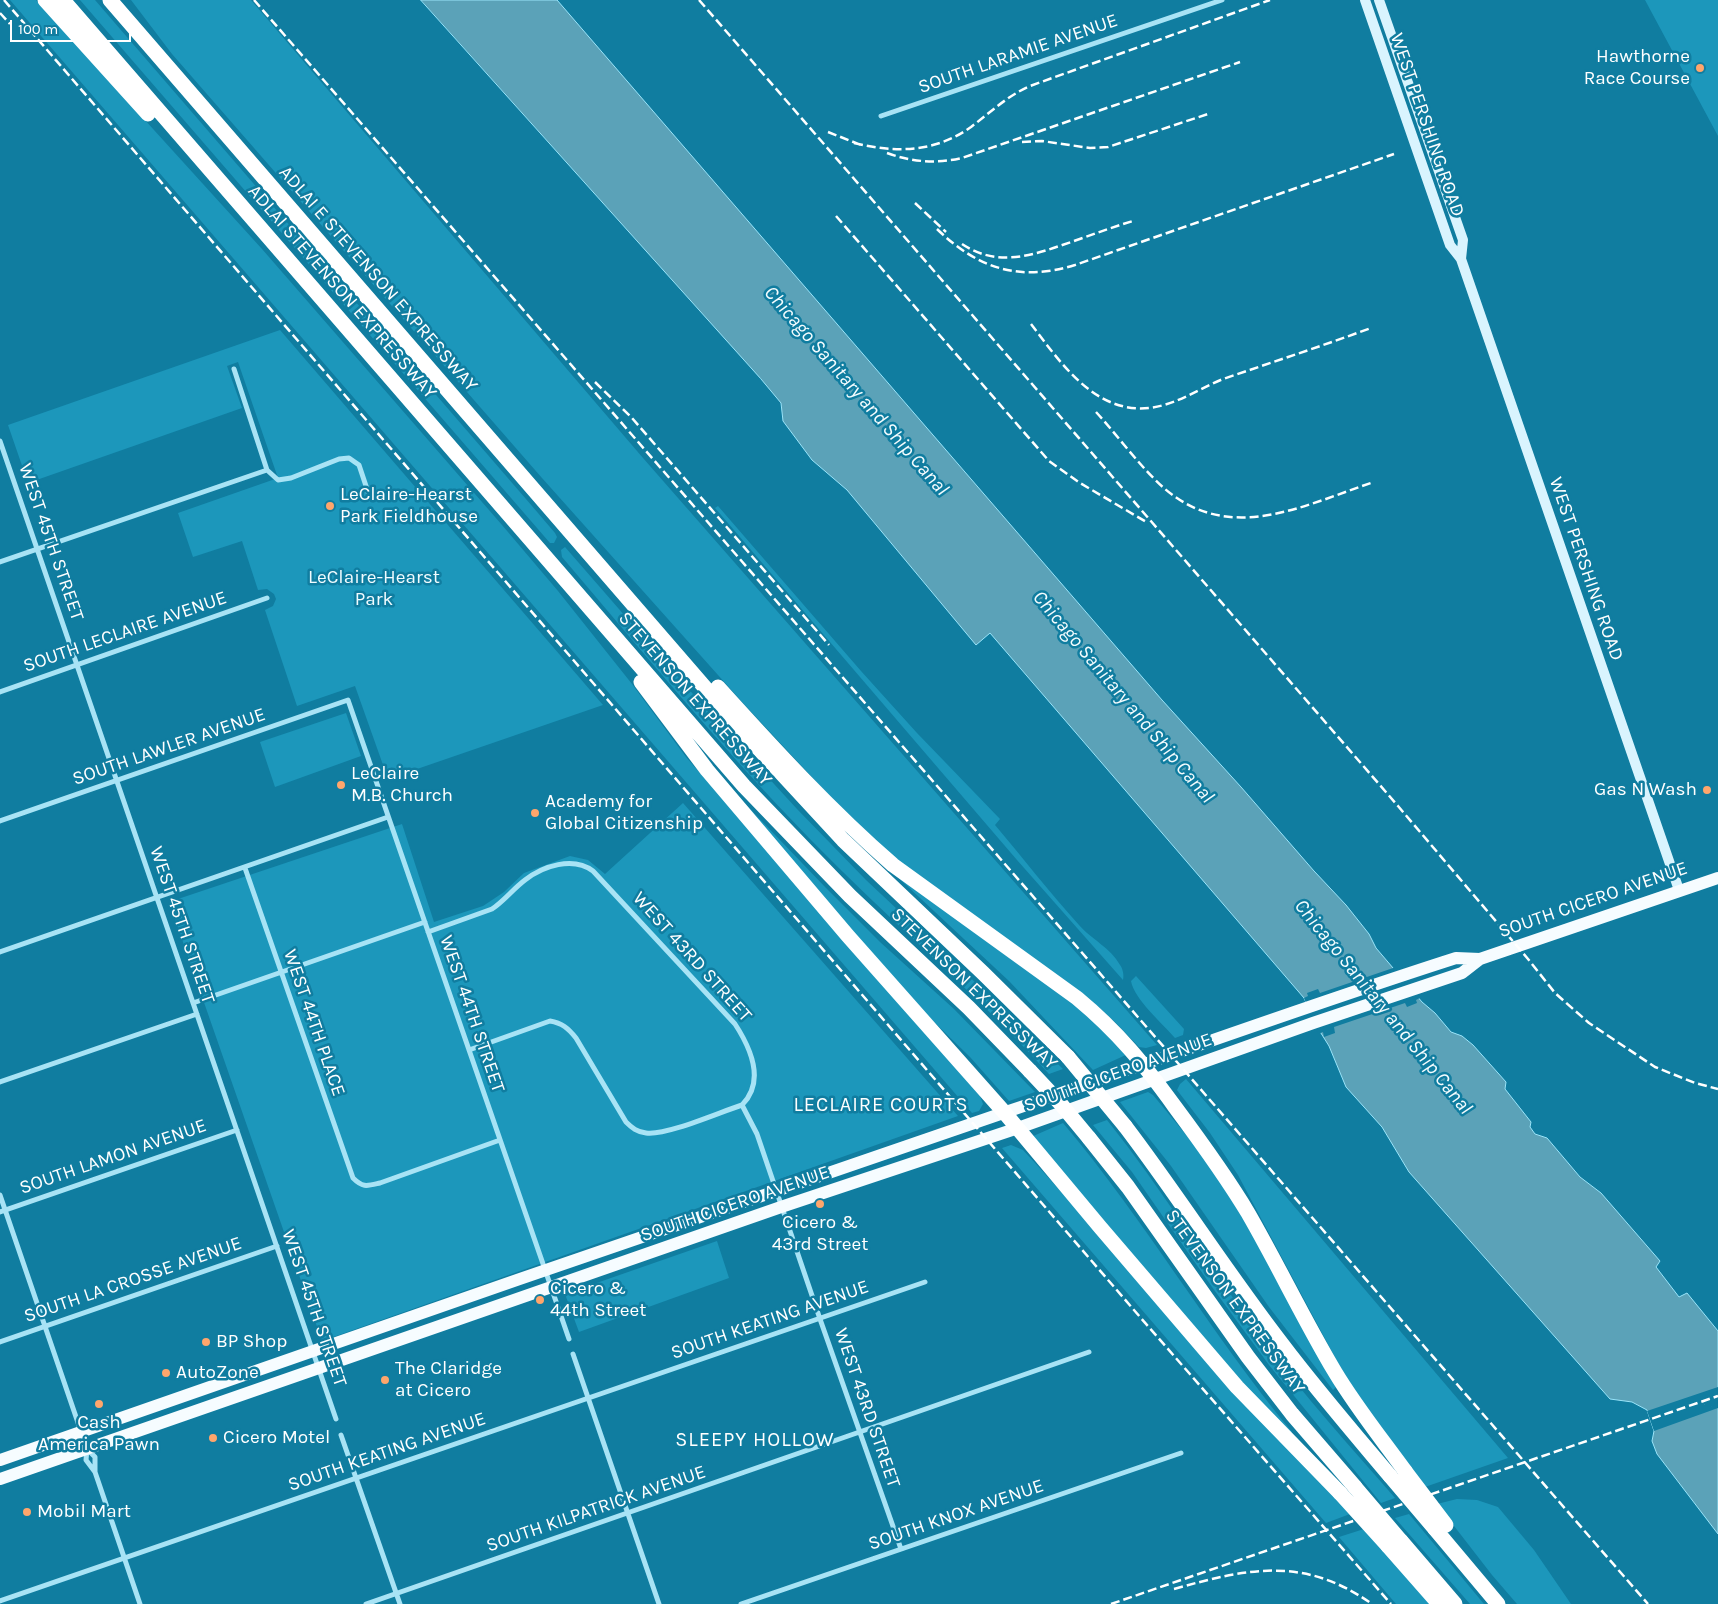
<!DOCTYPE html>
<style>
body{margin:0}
#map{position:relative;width:1718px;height:1604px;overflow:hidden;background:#107da0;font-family:Karla,sans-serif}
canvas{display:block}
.scale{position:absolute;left:10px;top:20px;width:121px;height:22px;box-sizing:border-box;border:2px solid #fff;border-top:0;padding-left:6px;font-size:15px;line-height:18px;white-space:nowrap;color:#fff;-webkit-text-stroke:4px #107da0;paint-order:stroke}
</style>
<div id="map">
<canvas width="1718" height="1604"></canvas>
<div class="scale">100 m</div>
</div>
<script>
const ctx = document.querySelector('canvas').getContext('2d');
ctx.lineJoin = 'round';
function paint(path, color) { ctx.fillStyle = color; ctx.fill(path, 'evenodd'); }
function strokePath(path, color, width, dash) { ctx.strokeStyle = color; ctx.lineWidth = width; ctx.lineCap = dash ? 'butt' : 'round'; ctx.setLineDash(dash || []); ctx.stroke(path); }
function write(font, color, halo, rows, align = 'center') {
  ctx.font = font + ' Karla,sans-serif'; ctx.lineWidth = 5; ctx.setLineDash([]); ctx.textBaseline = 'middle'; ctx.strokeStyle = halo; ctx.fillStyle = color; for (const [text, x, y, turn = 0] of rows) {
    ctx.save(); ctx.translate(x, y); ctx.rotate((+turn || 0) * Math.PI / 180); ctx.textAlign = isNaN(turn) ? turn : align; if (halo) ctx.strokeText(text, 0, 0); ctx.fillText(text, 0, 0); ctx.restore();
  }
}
paint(new Path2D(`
 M10,0h26l226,249 240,276 56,66 74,93 54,73 294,339 3,8 -4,7 -7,2z
 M80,0h15l437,506 23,27 2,4 -3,6h-4z
 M131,0h120l392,458 514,587 -11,3 -7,-1 -24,-25 -29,-26 -142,-99 -80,-64 -121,-130 -201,-225 -370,-424z
 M1645,0h73v136z
 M280,330l323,375 -215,74 -33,-93 -58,20 -32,-96 8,-4 3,-7 -2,-5 -7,-5 -9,1 -16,-49 -49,16 -15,-44 100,-35 -40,-116 -11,4 15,42 -214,75 -20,-58z
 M718,506l143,165 56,62 83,86 -5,6c28,33 55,68 84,100 12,14 32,23 41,40 3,4 4,10 3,15l-106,-120 -302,-352z
 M565,547l154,177 78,85 69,71 110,103 87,86 -14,5c-75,-83 -161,-155 -240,-236 -87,-89 -166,-186 -247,-281l-1,-7z
 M346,713l15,43 -86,31 -15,-45z
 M729,787l97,101 54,54 74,67 81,83 -26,9 -39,-44 -39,-38 -61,-64z
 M683,803l275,313 -636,225 -153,-439 233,-78 32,98 49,-16 21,-14 20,-19 46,-17 18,4 17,14z
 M890,870l96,71 97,69 45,44 -35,16 -84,-89z
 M1136,976l48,53 -1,6 -8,3c-12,-14 -41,-39 -44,-57z
 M1186,1079l322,379 -83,29 -55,-73 -31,-49 -101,-190 -28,-42 -33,-43 3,-6z
 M1148,1092l5,3 49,59 48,75 86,158 -3,3 -64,-83 -98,-141 -51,-64z
 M1107,1120c56,70 103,148 156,220 41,56 87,106 132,158l-14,5 -112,-138 -57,-78 -80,-115 -39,-47z
 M1063,1123c83,98 147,210 229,309l-2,1 -61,-64 -198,-232z
 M1011,1145l12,5 14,15 313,349 -24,9 -324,-375z
 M717,1241l12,37 -150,54 -14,-38z
 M1457,1499l20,1 21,7 36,43 37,54h-54l-25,-29 -55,-71z
 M1409,1514l75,90h-14l-75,-86z
 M1364,1529l67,75h-35l-57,-67z`), '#1c97bb');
const water = new Path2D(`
 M421,0h136l605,700 79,87 73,84 32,34 23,29 7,14 46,54 13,11 16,19 11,4 11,9 33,37 -1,7 26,33 -1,5 5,7 12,4 33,39 21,16 59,68 -4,6 23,30 8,-4 31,38v65l-8,-5 -9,7 5,11 12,-4v129l-61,-80 -5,-13 2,-10 -7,-21 -15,-8 -22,-3 -201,-227 -27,-45 -36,-40 -17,-41 -10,-16 -15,-32 -314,-365 -14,12 -129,-155 -35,-30 -29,-39 -2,-18 -20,-24z`);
paint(water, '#5ba2b8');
strokePath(water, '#9ae4f9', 1);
paint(new Path2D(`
 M1396,967l23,28 1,3 -4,2 1,3 -10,4 -2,-4 -71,24 1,6 -11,4 -1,-5 -5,2 -14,-36 4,-2 -1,-3 11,-4 2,4z
 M1718,1387v11l-6,-4h-4l-4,3 -1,4 2,4 5,2 8,-5v6l-64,23 -7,-20z`), '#107da0');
strokePath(new Path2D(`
 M881,116l341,-116
 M234,369l33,101
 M0,441l336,978
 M267,470l11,10 13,-2 48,-19 10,-1 10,7 11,33
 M0,562l267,-92
 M0,692l267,-94
 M0,821l348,-121 221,639
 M245,868l108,310c10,10 14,8 27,5l120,-43
 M428,932l64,-23c12,-8 21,-20 33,-29 18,-14 48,-24 68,-9l142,153c15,23 31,57 7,81 -22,7 -76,31 -96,28 -9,-1 -14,-5 -20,-11l-50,-84c-8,-10 -14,-15 -26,-17l-81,29
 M0,952l388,-135
 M193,1003l232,-81
 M0,1082l197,-68
 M742,1105l15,29 63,185 81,230
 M0,1195l87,254 -1,11 9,12 45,132
 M0,1212l237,-82
 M0,1342l277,-96
 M573,1354l86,250
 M341,1435l59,169
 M87,1449l8,8v15
 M0,1601l925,-319
 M366,1604l723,-252
 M741,1604l440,-151`), '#a8e3f5', 5);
strokePath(new Path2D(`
 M1365,0l85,245 11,14 218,631
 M1379,0l84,240 -2,19`), '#d9f4fe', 10);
strokePath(new Path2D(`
 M0,1460c336,-118 672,-234 1009,-349 149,-51 297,-105 447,-153l24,1
 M0,1479l781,-272 237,-79 295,-105 149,-50 18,-14 238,-81`), '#f6fcff', 12);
strokePath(new Path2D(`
 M45,0l103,114
 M63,0l681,786 106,110 119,112 61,63
 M110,0l636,735 97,105 140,133 85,84
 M641,682l66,88 141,166 156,176 96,115 137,160 103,106
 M718,687c56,62 112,123 175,178l184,133c41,34 67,66 98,109 26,35 51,69 73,106 30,52 56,107 87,159 21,35 46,66 70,99
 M1125,1126c54,71 102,147 157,218 34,45 71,88 108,132
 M1089,1138l39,49 120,170 44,57 63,73
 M1435,1529l63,75
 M1401,1541l54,63
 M1388,1546l51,58`), '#fff', 15);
strokePath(new Path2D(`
 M4,0l1136,1317 251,287
 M254,0l1394,1604
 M699,0l699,806 130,153 27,34 34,30 66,44 40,16 23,6
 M0,13l10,11
 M828,132l33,13
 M1022,142l20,-1 48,7 18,-1 100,-33
 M854,143c42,10 80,10 117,-16 20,-15 36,-31 59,-41l240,-86
 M887,153c25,9 49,11 75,5l278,-96
 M915,203l31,29
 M836,216l213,245 31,22 68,40
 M937,229c41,40 83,53 138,36l319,-111
 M962,244c37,25 74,10 112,-3 20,-7 39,-14 59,-20
 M1031,324c32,42 70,99 133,81 21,-6 39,-18 59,-26 50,-17 99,-33 148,-51
 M595,382l37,36 197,227
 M1096,412c23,25 44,55 69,77 66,56 139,16 209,-7
 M1174,1589c75,-21 130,-33 198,15
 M1111,1604l607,-208`), '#fff', 2.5, [9, 4]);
strokePath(new Path2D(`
 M1068,1057l57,69
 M1030,1071l30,32 29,35
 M1405,1471l41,54
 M1390,1476l45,53
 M1355,1487l46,54
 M1340,1493l48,53`), '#fff', 15);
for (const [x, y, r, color] of [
 [1700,68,5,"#ffa66c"],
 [330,506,5,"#ffa66c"],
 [341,785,5,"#ffa66c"],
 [1707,790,5,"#ffa66c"],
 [535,813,5,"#ffa66c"],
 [820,1204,5,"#ffa66c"],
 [540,1300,5,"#ffa66c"],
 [206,1342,5,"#ffa66c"],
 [166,1373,5,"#ffa66c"],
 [385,1380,5,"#ffa66c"],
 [99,1404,5,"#ffa66c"],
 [213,1438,5,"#ffa66c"],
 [27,1512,5,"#ffa66c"]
]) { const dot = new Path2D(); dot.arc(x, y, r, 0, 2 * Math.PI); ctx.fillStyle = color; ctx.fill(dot); strokePath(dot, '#107da0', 2); }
write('19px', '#fff', '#107da0', [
 ["SOUTH LARAMIE AVENUE",1018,54,-19],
 ["WEST PERSHING ROAD",1427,125,71],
 ["ADLAI E STEVENSON EXPRESSWAY",378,279,49],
 ["ADLAI STEVENSON EXPRESSWAY",342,292,49],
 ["WEST 45TH STREET",51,542,71],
 ["WEST PERSHING ROAD",1586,569,71],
 ["SOUTH LECLAIRE AVENUE",125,632,-19],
 ["STEVENSON EXPRESSWAY",695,699,49],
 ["SOUTH LAWLER AVENUE",169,747,-19],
 ["SOUTH CICERO AVENUE",1593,900,-19],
 ["WEST 45TH STREET",182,925,71],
 ["WEST 43RD STREET",692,957,48],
 ["STEVENSON EXPRESSWAY",974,989,44],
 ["WEST 44TH STREET",472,1014,71],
 ["WEST 44TH PLACE",314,1023,71],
 ["SOUTH CICERO AVENUE",1118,1073,-20],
 ["SOUTH LAMON AVENUE",113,1157,-19],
 ["SOUTH CICERO AVENUE",735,1204,-19],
 ["SOUTH LA CROSSE AVENUE",133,1280,-19],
 ["STEVENSON EXPRESSWAY",1235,1302,54],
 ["WEST 45TH STREET",314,1308,71],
 ["SOUTH KEATING AVENUE",770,1320,-19],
 ["WEST 43RD STREET",867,1408,71],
 ["SOUTH KEATING AVENUE",387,1452,-19],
 ["SOUTH KILPATRICK AVENUE",596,1509,-19],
 ["SOUTH KNOX AVENUE",956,1515,-19]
]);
write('19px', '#fff', '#107da0', [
 ["Hawthorne",1690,57,"right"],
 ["Race Course",1690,79,"right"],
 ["LeClaire-Hearst",340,495],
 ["Park Fieldhouse",340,517],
 ["LeClaire",351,774],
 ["M.B. Church",351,796],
 ["Gas N Wash",1697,790,"right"],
 ["Academy for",545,802],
 ["Global Citizenship",545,824],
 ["Cicero &",820,1223,"center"],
 ["43rd Street",820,1245,"center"],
 ["Cicero &",550,1289],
 ["44th Street",550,1311],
 ["BP Shop",216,1342],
 ["The Claridge",395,1369],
 ["at Cicero",395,1391],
 ["AutoZone",176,1373],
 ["Cash",99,1423,"center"],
 ["America Pawn",99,1445,"center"],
 ["Cicero Motel",223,1438],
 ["Mobil Mart",37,1512]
], 'left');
write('19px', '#f1fcff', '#107da0', [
 ["LeClaire-Hearst",374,578],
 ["Park",374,600]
]);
write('italic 20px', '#f4fcfe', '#107da0', [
 ["Chicago Sanitary and Ship Canal",856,391,49],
 ["Chicago Sanitary and Ship Canal",1123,697,50],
 ["Chicago Sanitary and Ship Canal",1383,1007,51]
]);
ctx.letterSpacing = '1px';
write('20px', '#fff', '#107da0', [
 ["LECLAIRE COURTS",881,1105],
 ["SLEEPY HOLLOW",755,1440]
]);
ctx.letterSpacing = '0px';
</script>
